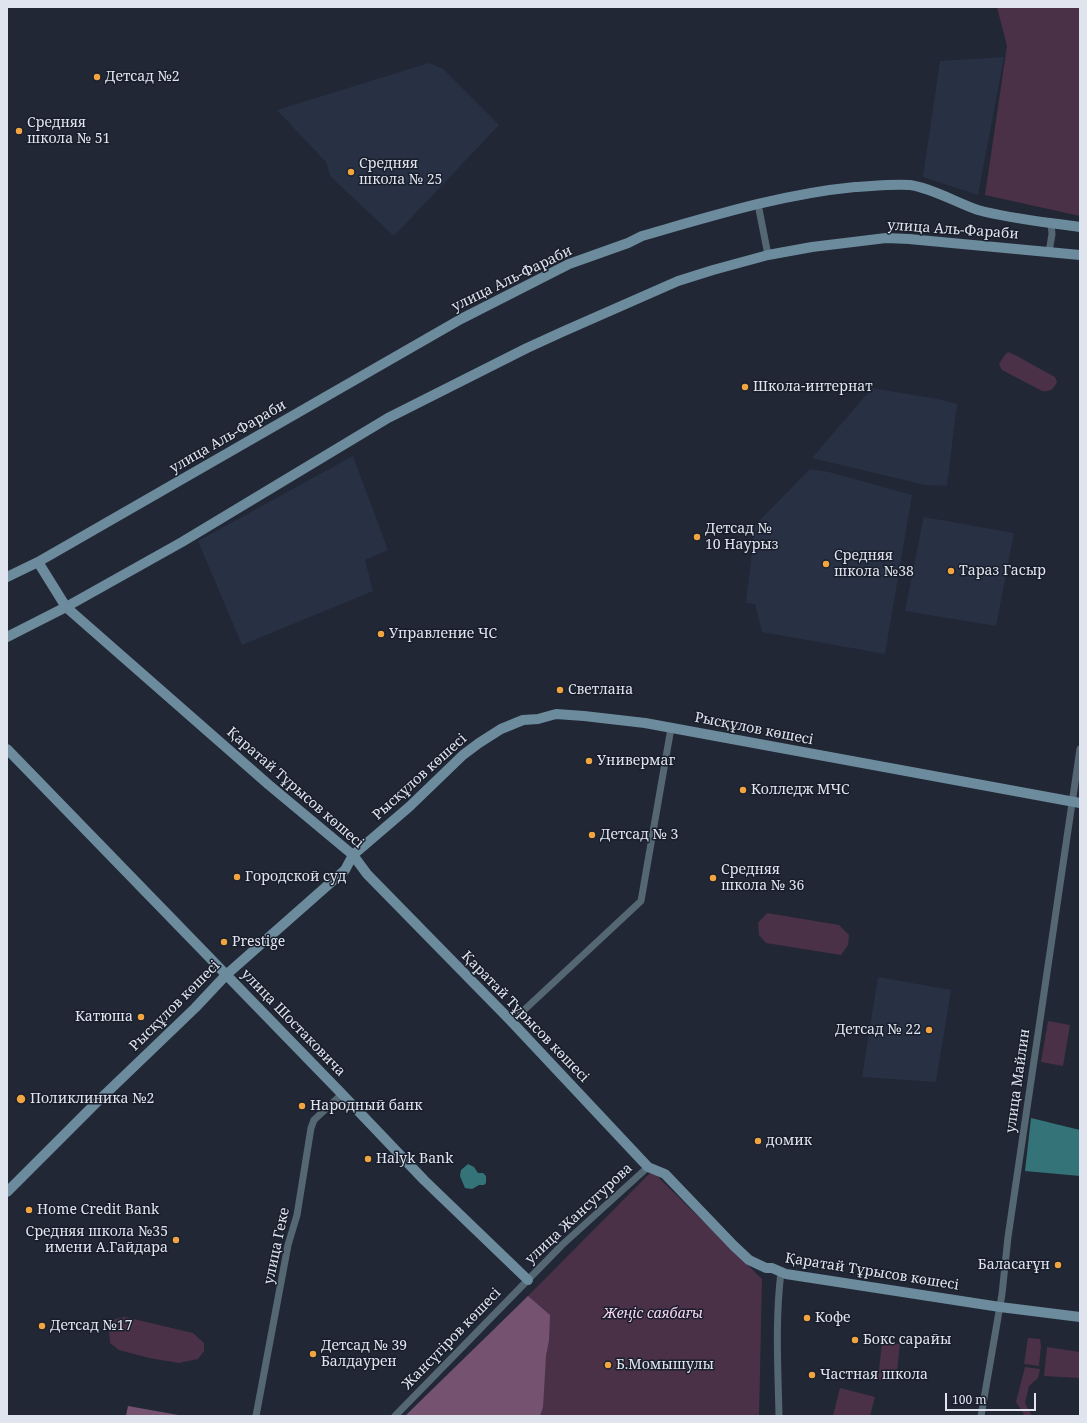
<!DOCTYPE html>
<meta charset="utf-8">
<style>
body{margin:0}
#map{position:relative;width:1087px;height:1423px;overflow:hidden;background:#212735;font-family:"Noto Serif",serif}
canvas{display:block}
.frame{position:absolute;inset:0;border:8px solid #e0e4ee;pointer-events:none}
.scale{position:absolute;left:945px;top:1393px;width:91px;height:18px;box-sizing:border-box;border:2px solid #e0e4ee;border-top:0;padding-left:5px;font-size:12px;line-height:14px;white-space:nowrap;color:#e0e4ee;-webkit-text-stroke:3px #181e2b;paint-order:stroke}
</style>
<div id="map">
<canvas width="1087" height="1423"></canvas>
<div class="frame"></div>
<div class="scale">100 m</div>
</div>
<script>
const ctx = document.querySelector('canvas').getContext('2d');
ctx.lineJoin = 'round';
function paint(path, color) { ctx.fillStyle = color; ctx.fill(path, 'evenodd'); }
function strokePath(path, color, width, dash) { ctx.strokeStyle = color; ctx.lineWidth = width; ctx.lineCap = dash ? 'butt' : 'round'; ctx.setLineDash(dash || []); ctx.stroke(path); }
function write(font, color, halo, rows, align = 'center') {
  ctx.font = font + ' "Noto Serif",serif'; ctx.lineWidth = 3; ctx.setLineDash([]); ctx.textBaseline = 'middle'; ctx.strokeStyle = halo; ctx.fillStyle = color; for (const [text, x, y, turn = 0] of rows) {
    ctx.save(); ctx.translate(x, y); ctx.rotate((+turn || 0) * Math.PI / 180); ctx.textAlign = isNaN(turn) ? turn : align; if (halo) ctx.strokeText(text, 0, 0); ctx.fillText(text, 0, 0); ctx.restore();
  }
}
paint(new Path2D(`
 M1004,57l-26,138 -55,-18 17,-116z
 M429,63l14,6 56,56 -105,111 -63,-59 -5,-15 -49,-52z
 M872,388l65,11 20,5 -10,82 -22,-1 -113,-27z
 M353,456l35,94 -23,10 8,31 -131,54 -44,-104z
 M810,469l19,3 83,23 -27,159 -123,-22 -7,-28 -9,-1 9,-78z
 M924,515v2l90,16 -18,93 -91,-15z
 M878,977l73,13 -15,92 -74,-5z`), '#283044');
paint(new Path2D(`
 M997,7h83v209l-95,-21 22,-149z
 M1008,352l7,3 40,22 2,5c-4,7 -6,10 -15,9l-40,-21 -3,-6 5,-8z
 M767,913l72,12 10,10 -1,10 -7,10 -75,-12 -7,-8 -1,-12z
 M1048,1021l22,4 -7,41 -22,-4z
 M652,1171l110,108 -3,137h-350z
 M125,1317l68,16 11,10v8l-6,8 -19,4 -30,-5 -30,-8 -9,-7 -1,-13 6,-11z
 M1028,1338l12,1 1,7 -2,20 -15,-2z
 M882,1342l18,2 -4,37 -18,-1z
 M1047,1347l33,5v44h-1v-18l-35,-2z
 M1025,1367l15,2 -2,9 -9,8 -4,17 7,13h-7l-9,-14z
 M840,1388l35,9 -5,19h-37z`), '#4b3147');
paint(new Path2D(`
 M528,1296l22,19 -1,25 -3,16 -3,51 -3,9h-135z
 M128,1406l56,10h-58z`), '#765271');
paint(new Path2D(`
 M1031,1118l49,12v46l-55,-5z
 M468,1164l6,3 4,6h5l3,3v7l-2,2h-5l-7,4 -7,-1 -5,-12 1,-6z`), '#347478');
strokePath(new Path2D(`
 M758,204l10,51
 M1049,252l3,-18 -1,-11
 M510,1020l12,-8 119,-111 30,-173
 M256,1416l32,-171 9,-30 14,-87 3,-8 28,-26
 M395,1416l167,-171 86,-78
 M779,1416c-1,-47 -4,-96 2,-144
 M981,1416l21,-122 6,-57 72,-488`), '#546772', 7);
strokePath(new Path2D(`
 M38,562l28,45 203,178 84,70 14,19 143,146 138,147 17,7 69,72 15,14 17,8h6l14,6 214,33 80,10
 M7,577l31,-15 423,-243 108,-55 59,-21 14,-7c70,-20 140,-42 213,-49 18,-1 37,-3 55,-2 22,3 47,18 68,25 33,9 68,12 102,17
 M7,637l59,-30 116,-65 206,-124 139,-70 35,-16 116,-51 35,-11 55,-15 44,-8 74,-9 23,1 171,16
 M7,749l335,345 82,86 104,100
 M7,1192l89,-89 99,-95 31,-33 119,-105 8,-15 56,-48 54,-52 16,-12 22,-14 22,-9 15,-1 18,-5 28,2 61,7 435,80`), '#6c8b9d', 10);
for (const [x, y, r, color] of [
 [97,77,4,"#f1a540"],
 [19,131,4,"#f1a540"],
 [351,172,4,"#f1a540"],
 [745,387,4,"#f1a540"],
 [697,537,4,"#f1a540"],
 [826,564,4,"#f1a540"],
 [951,571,4,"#f1a540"],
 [381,634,4,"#f1a540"],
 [560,690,4,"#f1a540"],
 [589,761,4,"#f1a540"],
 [743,790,4,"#f1a540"],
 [592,835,4,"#f1a540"],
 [237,877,4,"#f1a540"],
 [713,878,4,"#f1a540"],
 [224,942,4,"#f1a540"],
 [141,1017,4,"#f1a540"],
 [929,1030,4,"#f1a540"],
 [21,1099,5,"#f1a540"],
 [302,1106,4,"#f1a540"],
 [758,1141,4,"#f1a540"],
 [368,1159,4,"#f1a540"],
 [29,1210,4,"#f1a540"],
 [176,1240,4,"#f1a540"],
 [1058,1265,4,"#f1a540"],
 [807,1318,4,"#f1a540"],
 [42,1326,4,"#f1a540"],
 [855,1340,4,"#f1a540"],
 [313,1354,4,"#f1a540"],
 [608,1365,4,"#f1a540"],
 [812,1375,4,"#f1a540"]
]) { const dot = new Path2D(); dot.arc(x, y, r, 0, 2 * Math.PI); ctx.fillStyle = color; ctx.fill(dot); strokePath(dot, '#181e2b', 1.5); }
write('14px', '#e0e4ee', '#181e2b', [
 ["Детсад №2",105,77],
 ["Средняя",27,123],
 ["школа № 51",27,139],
 ["Средняя",359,164],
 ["школа № 25",359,180],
 ["Школа-интернат",753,387],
 ["Детсад №",705,529],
 ["10 Наурыз",705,545],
 ["Средняя",834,556],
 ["школа №38",834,572],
 ["Тараз Гасыр",959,571],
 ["Управление ЧС",389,634],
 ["Светлана",568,690],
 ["Универмаг",597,761],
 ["Колледж МЧС",751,790],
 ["Детсад № 3",600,835],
 ["Средняя",721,870],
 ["школа № 36",721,886],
 ["Городской суд",245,877],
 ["Prestige",232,942],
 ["Катюша",133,1017,"right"],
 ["Детсад № 22",921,1030,"right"],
 ["Поликлиника №2",30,1099],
 ["Народный банк",310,1106],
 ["домик",766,1141],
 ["Halyk Bank",376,1159],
 ["Home Credit Bank",37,1210],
 ["Средняя школа №35",168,1232,"right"],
 ["имени А.Гайдара",168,1248,"right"],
 ["Баласағұн",1050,1265,"right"],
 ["Кофе",815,1318],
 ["Детсад №17",50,1326],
 ["Бокс сарайы",863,1340],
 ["Детсад № 39",321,1346],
 ["Балдаурен",321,1362],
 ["Б.Момышулы",616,1365],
 ["Частная школа",820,1375]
], 'left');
write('14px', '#e0e4ee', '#181e2b', [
 ["улица Аль-Фараби",953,230,4],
 ["улица Аль-Фараби",512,279,-26],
 ["улица Аль-Фараби",228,437,-30],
 ["Рысқұлов көшесі",754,729,11],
 ["Рысқұлов көшесі",420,777,-42],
 ["Қаратай Тұрысов көшесі",295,788,41],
 ["Рысқұлов көшесі",175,1006,-45],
 ["Қаратай Тұрысов көшесі",525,1017,46],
 ["улица Шостаковича",293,1023,46],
 ["улица Майлин",1018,1081,-82],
 ["улица Жансугурова",579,1214,-43],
 ["улица Геке",277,1246,-78],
 ["Қаратай Тұрысов көшесі",872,1272,9],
 ["Жансүгіров көшесі",452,1339,-46]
]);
write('italic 14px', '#f9d4f2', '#181e2b', [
 ["Жеңіс саябағы",653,1314]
]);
</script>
